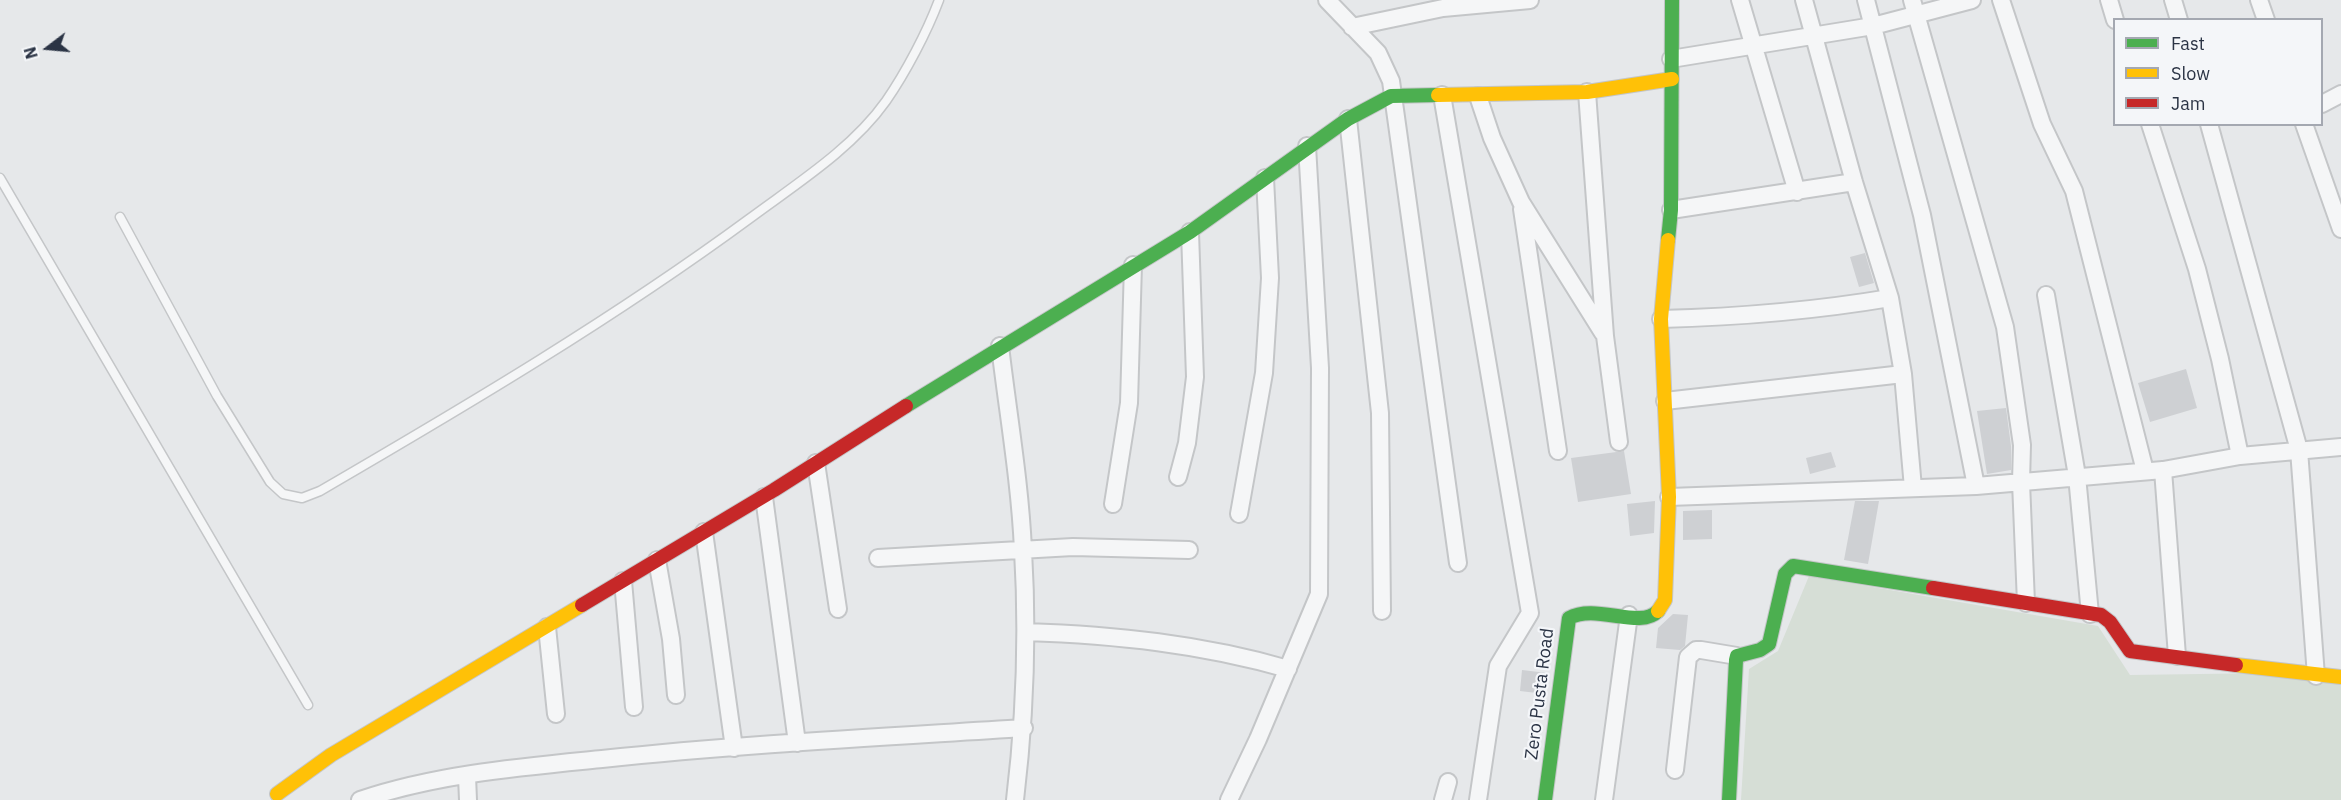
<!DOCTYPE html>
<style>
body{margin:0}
#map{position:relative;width:2341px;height:800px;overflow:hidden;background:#e6e8ea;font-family:"IBM Plex Sans",sans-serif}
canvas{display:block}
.legend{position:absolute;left:2113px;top:18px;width:210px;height:108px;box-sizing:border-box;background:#f4f6f9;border:2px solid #a4a8b1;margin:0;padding:8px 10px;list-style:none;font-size:18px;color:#2b3445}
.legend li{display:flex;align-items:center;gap:12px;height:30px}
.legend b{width:30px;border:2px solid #a4a8b1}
.north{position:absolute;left:18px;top:18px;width:60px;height:60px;-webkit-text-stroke:4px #f4f6f9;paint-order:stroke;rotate:254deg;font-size:16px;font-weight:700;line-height:24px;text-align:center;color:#2b3445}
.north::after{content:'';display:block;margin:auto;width:21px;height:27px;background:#2b3445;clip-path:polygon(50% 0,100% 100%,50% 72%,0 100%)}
</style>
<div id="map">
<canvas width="2341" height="800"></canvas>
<ul class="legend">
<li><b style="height:8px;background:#4caf50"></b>Fast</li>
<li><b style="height:8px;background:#ffc107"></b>Slow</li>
<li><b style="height:8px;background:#c62828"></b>Jam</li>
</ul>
<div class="north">N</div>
</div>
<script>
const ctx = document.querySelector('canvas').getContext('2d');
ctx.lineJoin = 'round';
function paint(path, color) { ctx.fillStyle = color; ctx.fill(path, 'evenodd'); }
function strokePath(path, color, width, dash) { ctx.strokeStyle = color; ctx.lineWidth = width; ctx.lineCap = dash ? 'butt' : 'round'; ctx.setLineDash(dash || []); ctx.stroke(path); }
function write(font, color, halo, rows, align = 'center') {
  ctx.font = font + ' "IBM Plex Sans",sans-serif'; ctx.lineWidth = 4.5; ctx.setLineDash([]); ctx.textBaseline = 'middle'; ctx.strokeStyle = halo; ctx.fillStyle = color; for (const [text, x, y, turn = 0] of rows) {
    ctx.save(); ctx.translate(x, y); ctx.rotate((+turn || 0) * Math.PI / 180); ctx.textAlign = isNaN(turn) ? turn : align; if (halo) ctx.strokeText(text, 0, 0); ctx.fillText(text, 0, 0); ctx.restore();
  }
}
paint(new Path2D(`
 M1809,576l289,50 32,49 211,-3v128h-600l8,-131 29,-18z`), '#d6ded6');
paint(new Path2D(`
 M1865,253l9,30 -15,4 -9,-30z
 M2186,369l11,39 -47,14 -12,-39z
 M2006,408l5,38v24l-24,4 -10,-63z
 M1624,451l7,43 -53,8 -7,-44z
 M1831,452l5,15 -26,7 -4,-16z
 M1655,501l-1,32 -24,3 -3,-32z
 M1855,501h24l-11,63 -24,-4z
 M1712,510v29l-29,1v-29z
 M1673,614l15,1 -3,31 -5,4 -24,-2 2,-20z
 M1522,670l25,3 -2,21 -25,-3z`), '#ced0d3');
const lane = new Path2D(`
 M0,178l308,527
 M120,217l97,179 53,86 13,12 19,4 18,-7c146,-85 293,-172 429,-272 47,-35 103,-70 137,-118 20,-29 41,-69 53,-101`);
const street = new Path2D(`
 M1327,0l51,53 13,28 67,482
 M1740,0l57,192
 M1804,0l50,182 36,116 13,76 10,114
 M1866,0l56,215 54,271
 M1912,0l93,327 17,118 -1,37 5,121
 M2001,0l41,124 32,67 71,280
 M2109,0l6,20
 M2173,0l6,20
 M2259,0l7,20
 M1352,27l91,-19 87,-8
 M1671,59l202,-33 99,-26
 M1587,92l18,244 14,106
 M1442,95l88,518 -32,53 -20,134
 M1478,96l14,42 29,64 82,131
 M2322,104l19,-10
 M1348,119l32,294 2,198
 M2150,124l47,145 23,90 20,97
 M2209,124l90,326 17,226
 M2304,124l37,105
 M1522,209l36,242
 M1671,210l183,-28
 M2046,295l31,181 13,138
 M1661,319c78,-2 152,-8 229,-21
 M1000,346c8,68 20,136 23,204 5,84 2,167 -8,250
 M1665,401l238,-27
 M816,463l22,146
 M2163,470l14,186
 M1178,477l9,-34 8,-66 -5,-145
 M764,497l33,246
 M1669,497l307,-11 187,-16 77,-14 101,-9
 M1113,504l16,-101 4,-138
 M1239,514l25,-141 6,-95 -5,-100
 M704,532l30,216
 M878,558l195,-11 116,3
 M657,560l14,79 5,56
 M623,581l11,126
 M547,627l9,87
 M1026,632c89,3 176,12 262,37
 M1675,770l13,-113 8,-7h5l36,6
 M467,776l1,24
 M360,800c77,-26 161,-33 242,-41 140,-15 281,-22 422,-31
 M1229,800l29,-61 61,-145 1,-226 -13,-222
 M1443,800l5,-18
 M1604,800l25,-185`);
const fast = new Path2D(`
 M1668,240l3,-30 1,-210
 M906,406l284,-174 158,-113 43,-23 47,-1
 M1545,800l24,-182c27,-15 71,12 89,-7
 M1729,800l7,-140 1,-4 23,-6 9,-6 16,-70 8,-8 140,22`);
const slow = new Path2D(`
 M1438,95l149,-3 85,-13
 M1658,611l7,-11 4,-103 -8,-178 7,-79
 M2236,665l105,12
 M277,794l54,-39 251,-150`);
const jam = new Path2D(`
 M1933,588l168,27 9,7 20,29 106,14
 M582,605l192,-115 132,-84`);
strokePath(lane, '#c4c6c8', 11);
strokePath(street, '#c4c6c8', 20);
strokePath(fast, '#c4c6c8', 16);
strokePath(slow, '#c4c6c8', 16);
strokePath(jam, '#c4c6c8', 16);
strokePath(lane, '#f5f6f7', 8);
strokePath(street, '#f5f6f7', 16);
strokePath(fast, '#4caf50', 14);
strokePath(slow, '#ffc107', 14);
strokePath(jam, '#c62828', 14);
write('18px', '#2b3445', '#f4f6f9', [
 ["Zero Pusta Road",1540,694,-83]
]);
</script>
